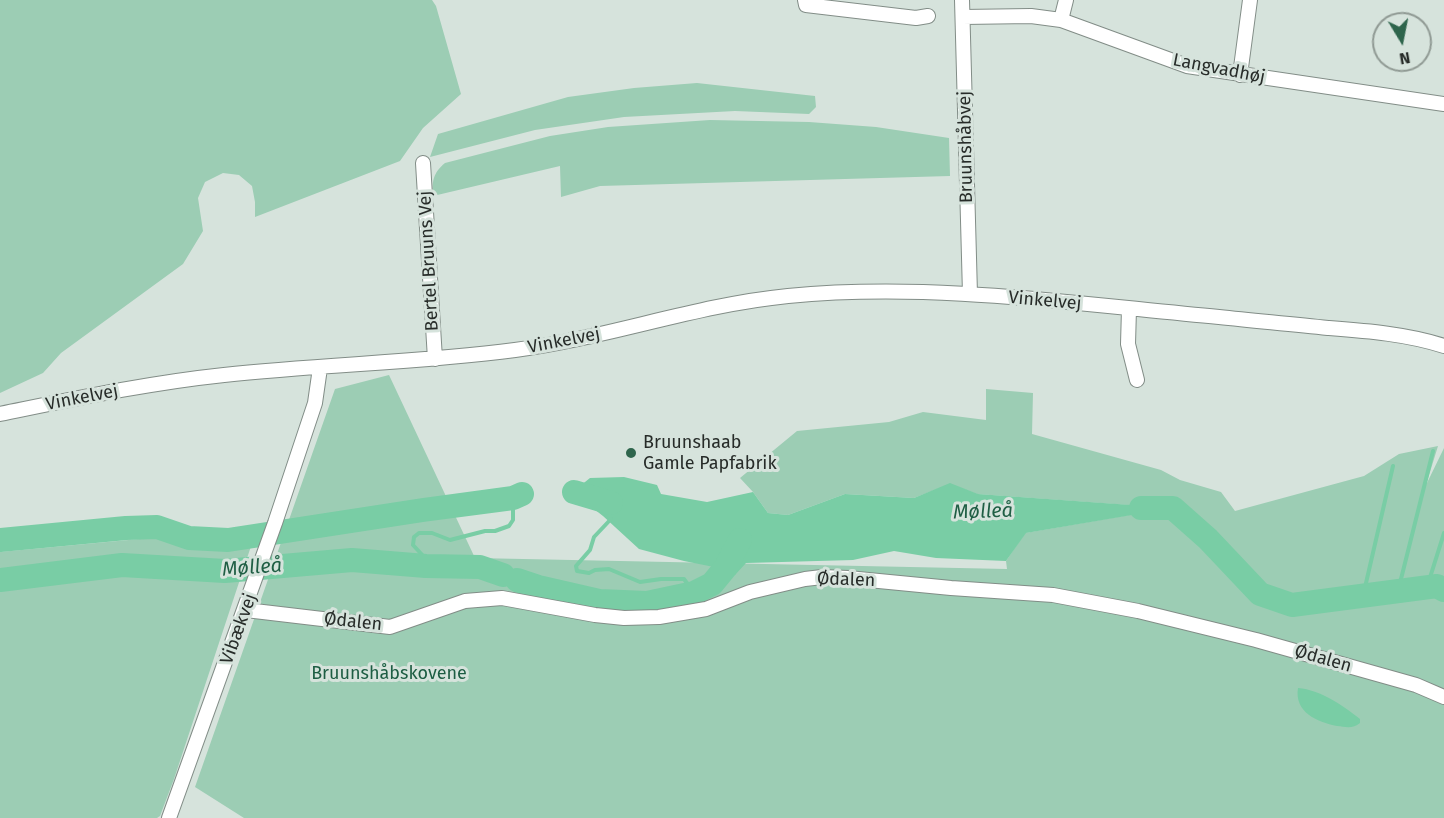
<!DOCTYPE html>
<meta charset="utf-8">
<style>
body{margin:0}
#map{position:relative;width:1444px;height:818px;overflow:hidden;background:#d6e3dc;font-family:"Fira Sans",sans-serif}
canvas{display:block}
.north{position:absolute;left:1372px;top:12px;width:60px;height:60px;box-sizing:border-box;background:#d6e3dc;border:2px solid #909a94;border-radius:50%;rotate:170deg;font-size:16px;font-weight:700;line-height:24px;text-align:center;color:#272c29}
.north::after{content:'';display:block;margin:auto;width:21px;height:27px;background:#2e654c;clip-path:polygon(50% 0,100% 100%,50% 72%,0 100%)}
</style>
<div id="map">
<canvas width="1444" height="818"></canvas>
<div class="north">N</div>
</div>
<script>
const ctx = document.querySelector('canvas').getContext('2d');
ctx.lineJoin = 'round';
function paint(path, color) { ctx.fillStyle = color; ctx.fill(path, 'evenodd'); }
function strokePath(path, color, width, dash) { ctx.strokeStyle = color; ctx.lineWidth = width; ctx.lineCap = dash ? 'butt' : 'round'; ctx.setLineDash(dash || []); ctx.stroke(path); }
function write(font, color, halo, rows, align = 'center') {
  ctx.font = font + ' "Fira Sans",sans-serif'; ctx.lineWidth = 6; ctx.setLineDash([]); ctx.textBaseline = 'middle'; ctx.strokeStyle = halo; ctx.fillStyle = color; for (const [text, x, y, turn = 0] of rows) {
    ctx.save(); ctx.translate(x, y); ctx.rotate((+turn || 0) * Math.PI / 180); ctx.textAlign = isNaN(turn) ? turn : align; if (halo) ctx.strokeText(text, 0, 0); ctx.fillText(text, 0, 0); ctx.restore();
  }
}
paint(new Path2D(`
 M0,0h432l4,6 25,88 -38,34 -23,33 -145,56v-15l-3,-16 -13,-11 -16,-2 -18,9 -7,16 5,33 -20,33 -122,89 -18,20 -43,20z
 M697,83l118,13 1,11 -7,7 -74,-3 -111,6 -89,13 -105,27 8,-23 130,-37 66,-9z
 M710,120l99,2 67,5 73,11 1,38 -350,10 -39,11 -1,-31 -127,30c-1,-15 0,-23 12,-33l105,-27 58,-9z
 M389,375l86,183 532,11 -1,-8 19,-28 144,-25 -192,-14 -27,-10 -36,14 -69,-4 -57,21 -20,-2 -15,-21 -13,-14 57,-47 92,-9 34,-10 63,8v-31l47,4 -1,41 129,36 19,10 41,12 14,19 129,-35 35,-22 39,-8 -12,39 18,-37v370h-1200l-49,-31 140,-398z
 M257,528l-83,251 -14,37 -3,2h-157v-266z`), '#9ccdb4');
paint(new Path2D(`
 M624,477l33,8 4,9 46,8 46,-10 15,21 20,2 57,-21 69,4 36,-15 28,11 195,14 -147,25 -20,28 -70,-3 -42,-7 -41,9 -107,3 -11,12 -11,-8h-10l-30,-6 -45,-12 -36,-33 -22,-17 -1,-13 10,-8z
 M1298,688c23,2 44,17 62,31v4c-7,6 -14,4 -23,3 -20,-4 -43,-14 -39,-38z`), '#79cda5');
strokePath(new Path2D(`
 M611,519l-17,18 -4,13 -14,16 1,5 12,2 6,-3 14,-1 31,13 21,-3h23l10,14
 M426,566v-7l-13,-14 1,-8 5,-4h13l18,7 35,-9h10l14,-5 4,-6v-22
 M1427,587l17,-54
 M1398,591l35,-140
 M1363,596l30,-130`), '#79cda5', 4);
strokePath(new Path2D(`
 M574,492l37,11
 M1141,508h32l35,31 52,55 32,11 145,-19 7,4
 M0,540l126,-12 31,-1 32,11 39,2 195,-30 90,-12 9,-4
 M0,580l122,-15 103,6 127,-11 74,6 54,1 23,8
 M517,580l21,7 61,14 48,2 47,-10 18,-9 14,-17 14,-27`), '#79cda5', 24);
const minor = new Path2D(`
 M805,0l1,5 110,13 12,-2
 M962,0l8,294
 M963,17l68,-1 30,4 126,46 257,38
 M1061,20l5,-20
 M1240,75l10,-75
 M423,163l12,196
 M1129,309l-1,35 9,36
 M0,414c74,-15 148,-31 224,-39 97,-11 195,-12 291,-25 92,-12 181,-45 273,-54 143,-14 289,8 431,21 37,4 73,7 109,11 39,3 79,6 116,18
 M246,610l144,17 75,-26 37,-3 93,17 29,3 35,-1 47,-8 44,-17 55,-13 17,-2 26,1 103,10 102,7 85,16 118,29 160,45 28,12
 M169,818l106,-295 40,-120 5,-35`);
strokePath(minor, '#828d87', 16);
strokePath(minor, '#fff', 14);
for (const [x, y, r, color] of [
 [631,453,6,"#2e654c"]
]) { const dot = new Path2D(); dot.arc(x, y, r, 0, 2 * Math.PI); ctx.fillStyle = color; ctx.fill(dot); strokePath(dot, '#d6e3dc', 2); }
write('18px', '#272c29', '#d6e3dc', [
 ["Langvadhøj",1219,69,11],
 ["Bruunshåbvej",966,147,-91],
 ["Bertel Bruuns Vej",429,261,-93],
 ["Vinkelvej",1045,301,5],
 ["Vinkelvej",564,341,-11],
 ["Vinkelvej",82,398,-11],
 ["Ødalen",846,580,2],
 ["Ødalen",353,622,6],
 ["Vibækvej",239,629,-70],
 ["Ødalen",1323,659,16]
]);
write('18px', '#272c29', '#d6e3dc', [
 ["Bruunshaab",643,443],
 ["Gamle Papfabrik",643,464]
], 'left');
write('18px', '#1d5d43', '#d6e3dc', [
 ["Bruunshåbskovene",389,674]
]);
write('italic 20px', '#1f5e44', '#d6e3dc', [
 ["Mølleå",983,512,-2],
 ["Mølleå",252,568,-4]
]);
</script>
